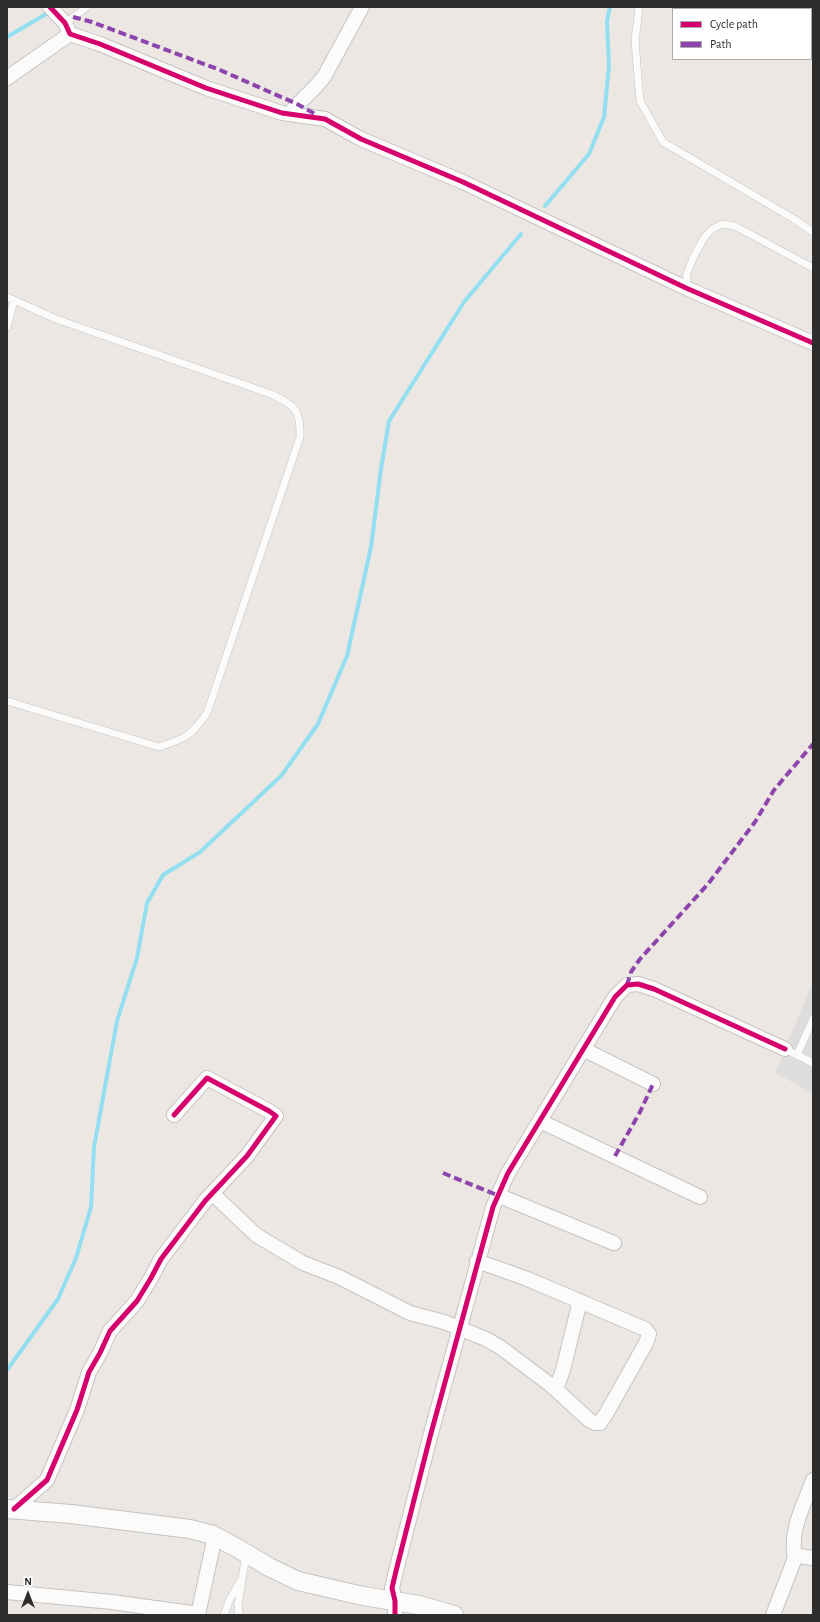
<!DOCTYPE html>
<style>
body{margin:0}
#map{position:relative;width:820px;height:1622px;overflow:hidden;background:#ece7e2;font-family:"Alegreya Sans",sans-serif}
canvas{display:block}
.frame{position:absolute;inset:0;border:8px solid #2d2d2d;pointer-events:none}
.legend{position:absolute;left:672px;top:8px;width:140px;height:52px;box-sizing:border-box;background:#fff;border:1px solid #ababab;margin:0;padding:5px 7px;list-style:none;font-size:12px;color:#2d2d2d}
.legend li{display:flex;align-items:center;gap:8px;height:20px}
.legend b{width:20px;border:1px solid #ababab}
.north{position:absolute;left:8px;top:1574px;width:40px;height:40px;-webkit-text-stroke:3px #fff;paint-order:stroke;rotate:0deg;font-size:11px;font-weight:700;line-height:16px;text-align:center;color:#2d2d2d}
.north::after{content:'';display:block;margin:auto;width:14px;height:18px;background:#2d2d2d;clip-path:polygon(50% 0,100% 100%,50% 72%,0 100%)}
</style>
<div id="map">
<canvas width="820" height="1622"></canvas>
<div class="frame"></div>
<ul class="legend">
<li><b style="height:5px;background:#d6006c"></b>Cycle path</li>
<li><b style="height:5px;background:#8e44ad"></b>Path</li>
</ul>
<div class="north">N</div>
</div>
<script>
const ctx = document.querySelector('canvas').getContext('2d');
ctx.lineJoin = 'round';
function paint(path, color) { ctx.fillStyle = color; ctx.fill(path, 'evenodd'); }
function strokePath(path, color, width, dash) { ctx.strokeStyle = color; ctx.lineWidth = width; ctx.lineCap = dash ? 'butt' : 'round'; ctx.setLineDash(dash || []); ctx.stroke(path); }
paint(new Path2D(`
 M813,982v111l-38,-20z`), '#dfdcde');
strokePath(new Path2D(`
 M7,37l44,-26
 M545,206l44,-52 15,-37 5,-51 -2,-45 3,-14
 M7,1370l51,-71 18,-41 15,-51 3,-60 23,-126 20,-63 10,-55 16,-28 37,-23 81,-76 37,-52 29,-68 24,-109 10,-78 8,-48 75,-119 57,-68`), '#92dff1', 4);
const service = new Path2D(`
 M639,7l-4,34 5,60 23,41 131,77 19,13
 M65,23l22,-16
 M686,288l1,-15 7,-17 10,-18 7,-8 11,-6 13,2 78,42
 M7,297l49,22 215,75c23,11 30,15 29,43l-93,276c-17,24 -21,25 -48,34l-152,-46
 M7,327l7,-26
 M785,1049l28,14
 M797,1055l16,-36
 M224,1615l6,-16 11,-19
 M239,1615l-1,-10 8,-51`);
const minor = new Path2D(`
 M50,7l15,16 5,11 30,10 106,44 76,25 43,6 36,20 102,43 223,106 127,55
 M7,78l63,-44
 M290,113c11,-14 25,-23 35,-38l37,-68
 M583,1049l70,35
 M540,1121l160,76
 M212,1193l44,42 47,28 36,14 71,36 34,9 42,17 14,8 52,39 37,34 6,3h5l6,-9 40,-71 3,-9 -4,-5 -120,-51 -48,-17
 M497,1195l117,48
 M556,1389l7,-19 17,-69
 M14,1509l33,-29 30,-70 12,-38 11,-19 10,-22 27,-30 14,-23 10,-19 44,-58 42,-45 29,-40 -7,-5 -62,-33 -33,37
 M795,1558c-6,-27 9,-53 18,-78
 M7,1592l105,10 86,12
 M198,1615l17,-79
 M395,1615v-14l-3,-13 4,-17 34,-134 63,-230 15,-34 107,-176 12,-12 11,-1 16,5 131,60
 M773,1615l22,-57 5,-2 13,2`);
const tertiary = new Path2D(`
 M7,1509l64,5 119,15 23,6 24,13 32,19 29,14 65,15 56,9 35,10`);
strokePath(service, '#c5c4c3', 8);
strokePath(minor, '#c5c4c3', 16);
strokePath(tertiary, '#c5c4c3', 20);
strokePath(service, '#fcfbfb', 7);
strokePath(minor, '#fcfbfb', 14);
strokePath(tertiary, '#fcfbfb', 18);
strokePath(new Path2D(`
 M73,17l19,5 128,48 77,34 20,11
 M627,985l4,-13 9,-13 68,-75 47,-62 19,-32 39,-46
 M615,1156l25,-44 13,-28
 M443,1173l54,22`), '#8e44ad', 4, [8, 4]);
strokePath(new Path2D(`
 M50,7l15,16 5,11 30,10 106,44 76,25 43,6 36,20 102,43 223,106 127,55
 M14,1509l33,-29 30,-70 12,-38 11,-19 10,-22 27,-30 14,-23 10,-19 44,-58 42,-45 29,-40 -7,-5 -62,-33 -33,37
 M395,1615v-14l-3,-13 4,-17 34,-134 63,-230 15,-34 107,-176 12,-12 11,-1 16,5 131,60`), '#d6006c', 5);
</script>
